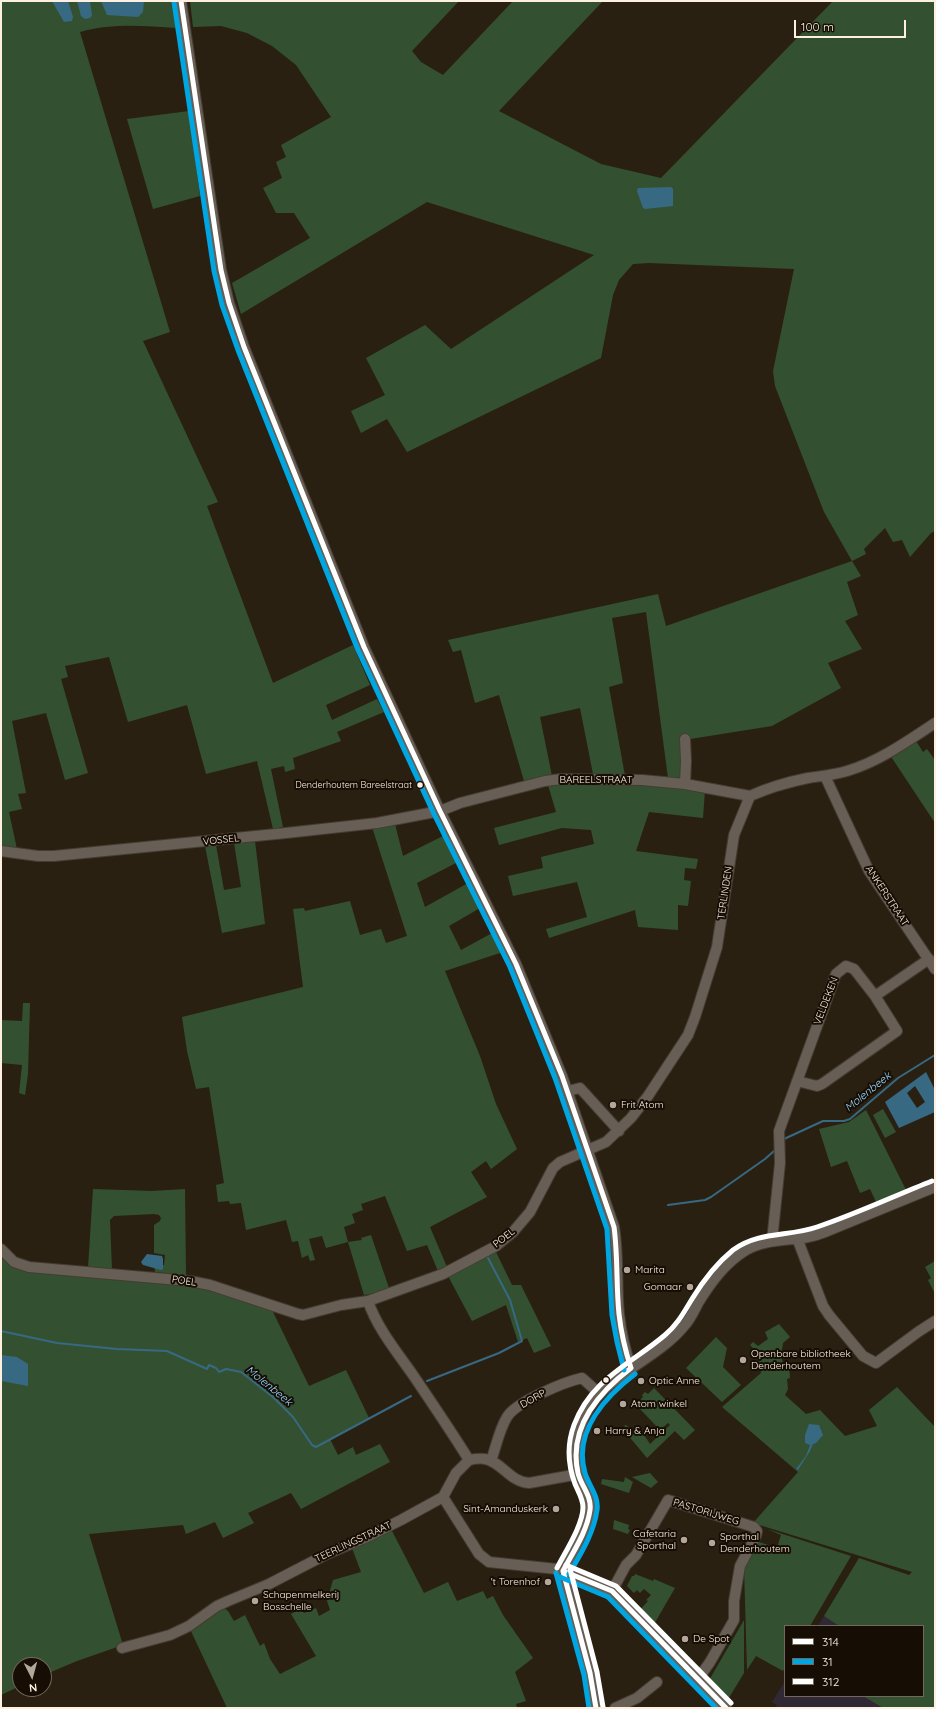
<!DOCTYPE html>
<style>
body{margin:0}
#map{position:relative;width:936px;height:1709px;overflow:hidden;background:#2a2012;font-family:Quicksand,sans-serif}
canvas{display:block}
.frame{position:absolute;inset:0;border:2px solid #fef0e1;pointer-events:none}
.legend{position:absolute;left:784px;top:1625px;width:140px;height:72px;box-sizing:border-box;background:#160d04;border:1px solid #73685c;margin:0;padding:5px 7px;list-style:none;font-size:12px;color:#fef0e1}
.legend li{display:flex;align-items:center;gap:8px;height:20px}
.legend b{width:20px;border:1px solid #73685c}
.north{position:absolute;left:12px;top:1657px;width:40px;height:40px;box-sizing:border-box;background:#160d04;border:1px solid #73685c;border-radius:50%;rotate:174deg;font-size:11px;font-weight:700;line-height:16px;text-align:center;color:#fef0e1}
.north::after{content:'';display:block;margin:auto;width:14px;height:18px;background:#b4a799;clip-path:polygon(50% 0,100% 100%,50% 72%,0 100%)}
.scale{position:absolute;left:794px;top:20px;width:112px;height:18px;box-sizing:border-box;border:2px solid #fef0e1;border-top:0;padding-left:5px;font-size:12px;line-height:14px;white-space:nowrap;color:#fef0e1;-webkit-text-stroke:3px #160d04;paint-order:stroke}
</style>
<div id="map">
<canvas width="936" height="1709"></canvas>
<div class="frame"></div>
<ul class="legend">
<li><b style="height:5px;background:#fff"></b>314</li>
<li><b style="height:5px;background:#00a6e2"></b>31</li>
<li><b style="height:5px;background:#fff"></b>312</li>
</ul>
<div class="north">N</div>
<div class="scale">100 m</div>
</div>
<script>
const ctx = document.querySelector('canvas').getContext('2d');
ctx.lineJoin = 'round';
function paint(path, color) { ctx.fillStyle = color; ctx.fill(path, 'evenodd'); }
function strokePath(path, color, width, dash) { ctx.strokeStyle = color; ctx.lineWidth = width; ctx.lineCap = dash ? 'butt' : 'round'; ctx.setLineDash(dash || []); ctx.stroke(path); }
function write(font, color, halo, rows, align = 'center') {
  ctx.font = font + ' Quicksand,sans-serif'; ctx.lineWidth = 4; ctx.setLineDash([]); ctx.textBaseline = 'middle'; ctx.strokeStyle = halo; ctx.fillStyle = color; for (const [text, x, y, turn = 0] of rows) {
    ctx.save(); ctx.translate(x, y); ctx.rotate((+turn || 0) * Math.PI / 180); ctx.textAlign = isNaN(turn) ? turn : align; if (halo) ctx.strokeText(text, 0, 0); ctx.fillText(text, 0, 0); ctx.restore();
  }
}
paint(new Path2D(`
 M824,1616l15,10h-21z
 M785,1681v15h78l20,12h-108l2,-3 -5,-3z`), '#302834');
paint(new Path2D(`
 M1,1h173l3,27c-34,-2 -64,-5 -97,4l90,300 -27,9 75,161 -11,4 66,177 80,-38 17,40 -44,20 6,15 45,-21 7,13 -47,20 4,9 -48,17 2,11 -10,3 -1,-6 -13,3 12,58 -10,2 -16,-68 -51,13 -19,-69 -59,17 -19,-65 -44,9 3,11 -7,2 27,94 -23,7 -19,-67 -34,8 14,72 -8,1 4,15 -13,3 8,37 -16,-2z
 M190,1h269l-47,50 9,11 22,13 70,-74h90l-104,110 102,53 60,14 172,-177h102v530l-4,2 -21,24 -8,-17 -9,2 -8,-14 -21,21 2,5 -14,7 9,15 -14,6 11,33 -13,6 17,28 -34,14 13,25 -69,38 -88,14 -2,40 -14,-2 -22,-166 -34,6 11,65 -14,4 16,89 -32,-2 -13,-66 -40,9 12,59 -28,5 -25,-86 -24,8 -14,-53 -8,2 -5,-12 210,-46 8,32 186,-65 -28,-49 -49,-126 -2,-15 21,-102 -145,-6 -16,1 -14,16 -6,15 -12,63 -194,94 -20,-33 -26,14 -10,-22 34,-16 -19,-37 59,-33 26,24 143,-94 -167,-53 -186,112 -9,-31 78,-45 -16,-25h-18l-13,-25 19,-10 -6,-16 10,-5 -5,-12 50,-28 -35,-52 -24,-19 -25,-13 -26,-7 -28,1z
 M189,111l11,85 -47,13 -26,-90z
 M916,741l7,11 4,-3 8,11v63l-45,-68z
 M577,782h38l90,8 -2,28 -54,-6 -13,39 62,8 -2,10 -11,-1 -1,12 7,1 -3,25 -10,-1v25l-40,-3 -3,-17 -86,28 -3,-9 41,-12 -10,-35 -64,14 -5,-20 35,-8 -2,-11 53,-13 -3,-14 -29,-2 -63,17 -5,-17 62,-16 -8,-27z
 M395,824l8,32 40,-20 15,26 -41,21 8,24 43,-24 12,25 -31,18 12,24 33,-18 9,20 -58,19 35,85 16,48 21,45 -26,20 -5,-8 -15,11 16,25 -57,30 17,40 -9,4 -11,-26 -20,6 -22,-55 -24,8 2,6 -11,4 3,9 -11,4 4,15 14,-2 -1,-2 10,-3 18,53 -9,4 -16,3 -16,-53 -22,6 -4,-12 -13,3 6,21 -5,1 -2,-6 -6,3 -4,-17 -6,1 -6,-22 -40,10 -5,-27 -11,1 -1,-3 -11,1 -2,-17 8,-2 -15,-96 -13,2 -9,-38 -5,-34 121,-30 -10,-78 11,-1 1,3 45,-10 10,34 21,-6 5,14 21,-7 -35,-109z
 M255,841l10,83 -43,9 -17,-87 11,-1 8,45 17,-3 -7,-44z
 M23,1003h7l-2,71 -3,21 -6,-2 3,-28 -21,-2v-43l21,1z
 M883,1109l13,23 -11,6 -12,-23z
 M866,1110l41,82 -30,12 -7,-15 -10,4 -13,-32 -16,6 -12,-38 30,-7z
 M93,1189l59,2 33,-2 1,86 -31,-3 -1,-7h10l1,-10 -11,-2v-28l6,-4 1,-3 -2,-3 -5,-1 -40,2 -4,4 2,50 -24,-2z
 M496,1252l16,33h9l30,61 -17,7 -7,-15 -9,4 -12,-37 -34,16 -24,-45z
 M1,1255l11,10 186,21 74,24 37,76 37,-16 23,48 -39,21 8,16 15,-8 3,8 24,-11 10,18 -89,47 -10,-16 -43,20 6,10 -31,15 -8,-16 -29,12 -3,-9 -94,9 34,111 -46,16 -33,14v-10h-24v21l-19,9z
 M935,1261v33l-7,-14 3,-2 -6,-11z
 M779,1324l11,13 -7,6 -2,13 3,11h5l1,11 -3,1 1,10 -3,6 21,19 14,-4 25,26 32,-10 -8,-16 28,-23 38,40v281h-52l-20,-12h60v-70h-84l-15,-10 35,-58 50,17 3,-3 -159,-49 45,-51 -76,-65 39,-34 -3,-20 -8,-8 3,-3 5,4 10,-7 -3,-7z
 M716,1337l11,11 -4,19 18,18 -19,17 -36,-34z
 M654,1388l41,42 -11,10 -9,-9 -28,27 -25,-30 4,4 2,-2 -4,-4 2,-1 9,8 5,-4 10,15 20,-19 -2,-2 -8,7 -20,-21 4,-4 -4,-5 3,-3 -1,-2 3,-3 3,2z
 M650,1473l8,9 -7,6 -19,-11z
 M625,1477l8,5 -4,11 -28,-9 1,-5 22,3z
 M614,1520l15,5 -1,4 2,1 -2,4 -15,-5z
 M391,1529l33,64 24,-11 9,19 26,-10 4,8 6,-3 10,19 30,43 -18,14 11,29 -10,3 1,4h-290l-37,-79 33,-22 5,4 6,10 11,-6 15,31 4,-3 6,16 10,15 36,-18 -25,-42 11,-6 2,5 12,-5 3,8 11,-6 -3,-9 6,-21 28,-8 -9,-24z
 M767,1529l84,27 -41,70h-25v41l-2,4 -27,-15 -9,14 -3,-103 15,-25 18,6 4,-13z
 M635,1574l18,7 1,-2 21,9 -22,38 -15,-14 10,-11 -2,-1 5,-5 -7,-6 -4,4 -3,-3 -3,3 -7,-7 5,-10h2z
 M744,1620v53l-17,28 -19,-19z`), '#335131');
paint(new Path2D(`
 M52,1h16l5,16 -1,4 -8,1z
 M77,1h13l2,14 -2,3 -5,1 -4,-3z
 M101,1h43l-1,11 -5,5 -31,-2z
 M671,187l2,2v17l-28,3 -2,-1 -6,-17 1,-3z
 M926,1072l9,18v22l-36,16 -14,-26zM915,1086l10,16 -8,6 -10,-15z
 M147,1254l15,2 1,3v10l-2,1 -18,-5 -2,-3z
 M1,1355l16,2 11,7v22l-27,-5z
 M809,1424l10,1 4,10 -7,8 -3,1 -3,7 -12,19 -2,-1 10,-13 4,-11 -5,-2v-8z`), '#376983');
strokePath(new Path2D(`
 M784,1139l39,-18h21l6,-2 48,-41 37,-23
 M668,1205l37,-5 6,-3 54,-38 9,-8
 M1,1331l56,12 60,6 50,2 40,18 2,-4 7,3 3,4 7,-3 15,3 32,25 20,20 19,28 4,2 95,-51
 M427,1381l72,-28 23,-12 -12,-41 -22,-42`), '#376983', 2);
const minor = new Path2D(`
 M181,1l40,269 8,33 15,44 120,300 76,164 76,153 46,112 52,151c5,29 2,58 5,87 2,18 6,36 12,54
 M825,776l44,95 66,98
 M685,784l1,-23 -1,-22
 M1,851l37,5h16l232,-23 91,-10 63,-12 20,-8 85,-22 17,-2 80,1 43,4 65,12
 M797,1081l20,5 5,-2 75,-53 -22,-35
 M568,1091l12,-3 39,43
 M797,1238l26,68 6,9 34,41 13,7 42,-31 17,-11
 M772,1241l8,-78 -1,-32 57,-157 10,-8 8,3 21,27 54,-37
 M1,1249l13,13 15,5 161,14 20,4 88,29 5,1 38,-10 27,-4 75,-27 53,-28 17,-14 17,-20 23,-44 7,-6 46,-20 25,-24 17,-22 40,-61 7,-18 22,-70 17,-112 16,-39c18,-8 38,-14 58,-18 13,-2 26,-3 39,-7 31,-9 61,-30 88,-48
 M368,1301c9,27 29,51 45,74 19,28 38,56 56,85
 M491,1461c5,-14 8,-31 16,-44 9,-15 57,-35 75,-39l18,16
 M443,1497l36,57 10,8 68,7 55,22 114,117
 M563,1571c7,-15 27,-48 27,-63 0,-11 -7,-22 -10,-32 -6,-14 -4,-34 0,-48 15,-51 73,-64 104,-102 6,-6 10,-15 14,-23 13,-21 27,-40 48,-53 19,-11 41,-9 62,-13 6,-1 12,-3 17,-5l110,-45
 M563,1571c9,46 29,90 33,137
 M612,1591l14,-26 10,-10 32,-55 86,27 3,4 -1,5 -16,30 -6,35v19l-24,42 -12,17
 M122,1648l48,-13 19,-9 28,-20 11,-5 41,-17 58,-30 38,-16 36,-18 42,-23 13,-24 13,-13c5,-1 11,-2 16,-1 17,3 25,23 44,24l50,-9
 M615,1708l22,-10 20,-16`);
strokePath(minor, '#463c32', 12);
strokePath(minor, '#675f55', 10);
strokePath(new Path2D(`
 M181,1l40,269 8,33 15,44 120,300 76,164 76,153 46,112 52,151c4,29 2,58 5,87 2,18 6,36 12,54
 M563,1571c10,-19 24,-39 27,-61 2,-14 -9,-24 -12,-37 -10,-45 20,-80 53,-105
 M563,1571l49,20 114,117
 M563,1571l27,102 6,35`), '#fff', 5);
strokePath(new Path2D(`
 M174,2l40,269 8,34 16,45 120,300 76,164 76,153 45,111 52,151 5,86 5,27 7,28
 M556,1573l28,102 5,33
 M569,1574c11,-19 25,-41 28,-64 2,-14 -8,-24 -12,-37 -12,-41 20,-76 50,-99
 M560,1577l48,20 108,111`), '#00a6e2', 5);
strokePath(new Path2D(`
 M566,1565l50,21 115,117
 M557,1568c8,-16 26,-43 26,-61 0,-8 -5,-16 -8,-23 -7,-19 -8,-40 -1,-59 17,-46 57,-61 91,-90 13,-11 19,-23 27,-36 11,-18 25,-36 41,-49 26,-19 55,-13 84,-23 39,-13 77,-31 115,-46
 M570,1569l27,103 6,35`), '#fff', 5);
for (const [x, y, r, color] of [
 [420,785,3.5,"#fef0e1"],
 [613,1105,4,"#b4a799"],
 [627,1270,4,"#b4a799"],
 [690,1287,4,"#b4a799"],
 [743,1360,4,"#b4a799"],
 [606,1380,3.5,"#fef0e1"],
 [641,1381,4,"#b4a799"],
 [623,1404,4,"#b4a799"],
 [597,1431,4,"#b4a799"],
 [556,1509,4,"#b4a799"],
 [684,1540,4,"#b4a799"],
 [712,1543,4,"#b4a799"],
 [548,1582,4,"#b4a799"],
 [255,1601,4,"#b4a799"],
 [685,1639,4,"#b4a799"]
]) { const dot = new Path2D(); dot.arc(x, y, r, 0, 2 * Math.PI); ctx.fillStyle = color; ctx.fill(dot); strokePath(dot, '#160d04', 1.5); }
write('9px', '#fef0e1', '#160d04', [
 ["Denderhoutem Bareelstraat",412,785]
], 'right');
write('10px', '#fef0e1', '#160d04', [
 ["BAREELSTRAAT",596,780],
 ["VOSSEL",221,840,-6],
 ["TERLINDEN",725,893,-82],
 ["ANKERSTRAAT",887,896,57],
 ["VELDEKEN",826,1001,-69],
 ["POEL",504,1238,-38],
 ["POEL",184,1281,8],
 ["DORP",533,1399,-29],
 ["PASTORIJWEG",706,1512,17],
 ["TEERLINGSTRAAT",353,1542,-25]
]);
write('10px', '#fef0e1', '#160d04', [
 ["Frit Atom",621,1105],
 ["Marita",635,1270],
 ["Gomaar",682,1287,"right"],
 ["Openbare bibliotheek",751,1354],
 ["Denderhoutem",751,1366],
 ["Optic Anne",649,1381],
 ["Atom winkel",631,1404],
 ["Harry & Anja",605,1431],
 ["Sint-Amanduskerk",548,1509,"right"],
 ["Cafetaria",676,1534,"right"],
 ["Sporthal",676,1546,"right"],
 ["Sporthal",720,1537],
 ["Denderhoutem",720,1549],
 ["'t Torenhof",540,1582,"right"],
 ["Schapenmelkerij",263,1595],
 ["Bosschelle",263,1607],
 ["De Spot",693,1639]
], 'left');
write('italic 11px', '#97d9ff', '#160d04', [
 ["Molenbeek",868,1092,-39],
 ["Molenbeek",269,1386,39]
]);
</script>
